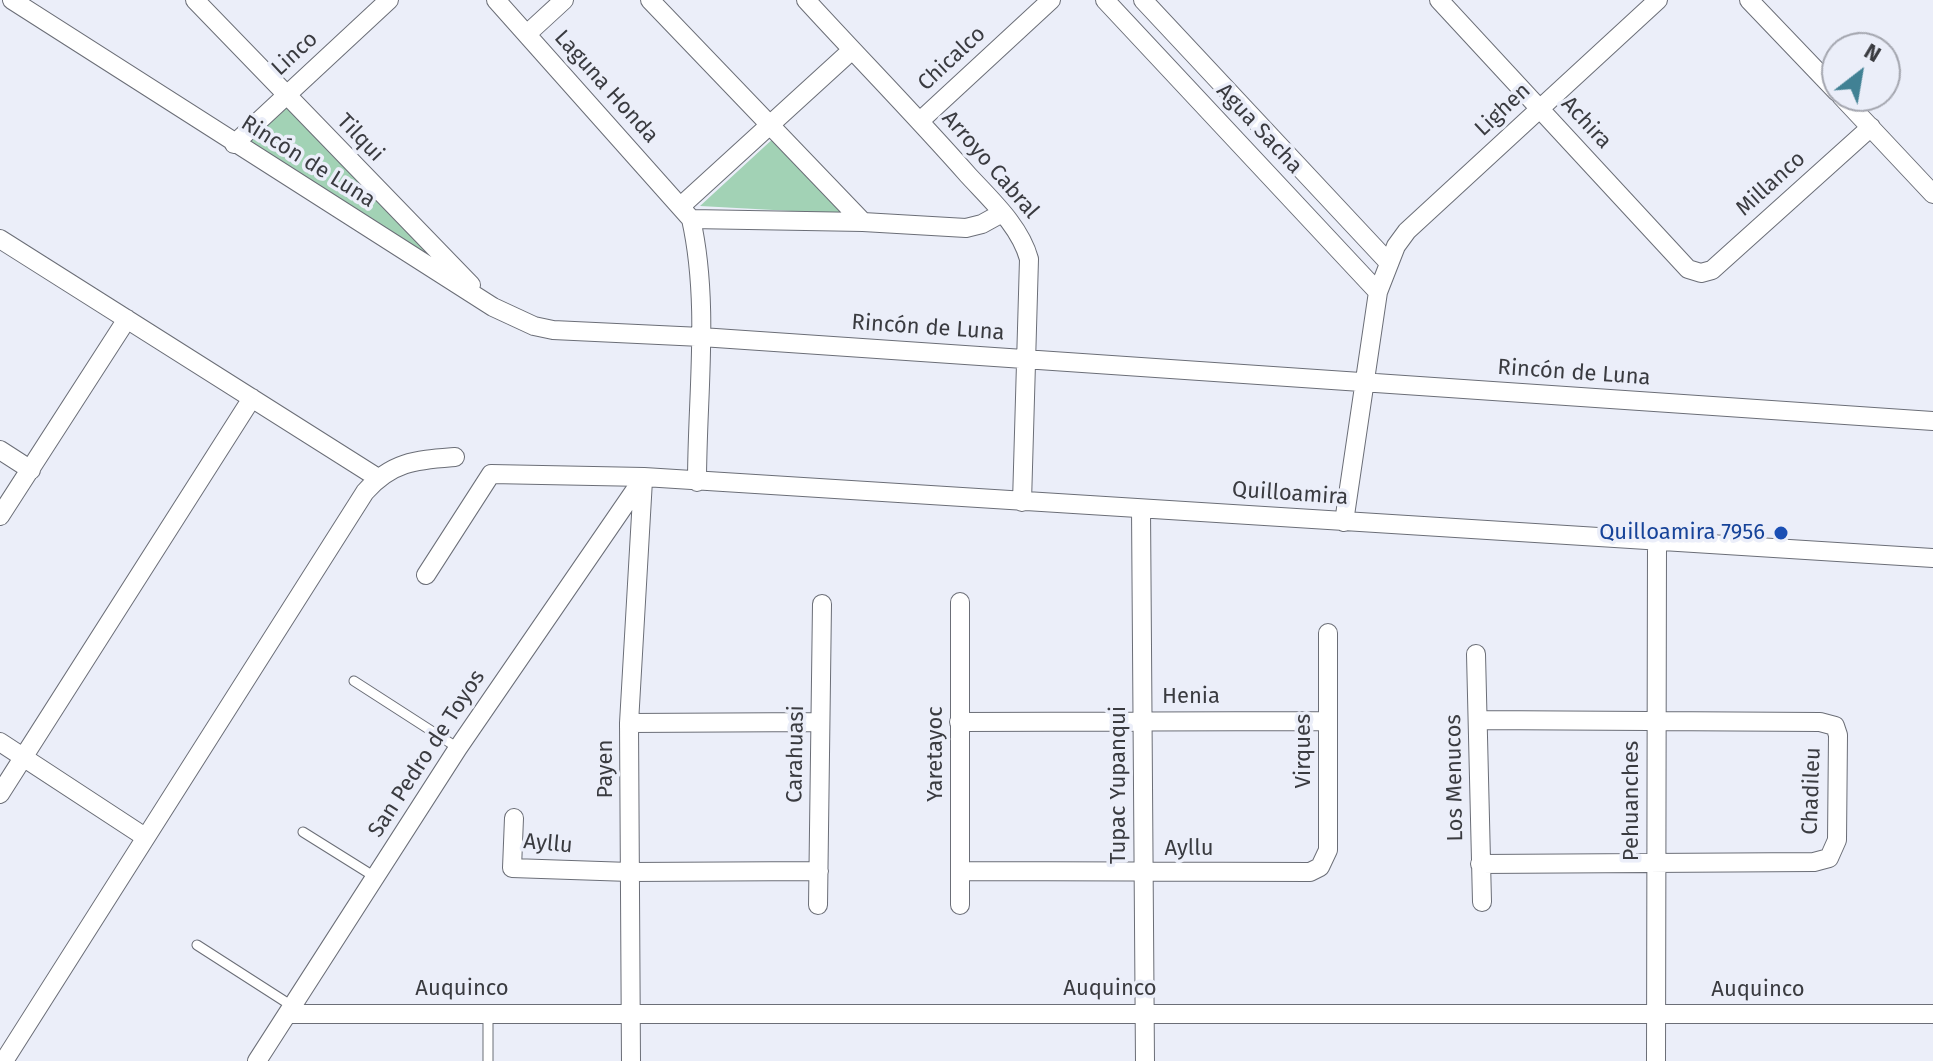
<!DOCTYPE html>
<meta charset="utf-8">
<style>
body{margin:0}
#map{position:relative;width:1933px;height:1061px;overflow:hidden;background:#ebeef9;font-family:"Fira Sans",sans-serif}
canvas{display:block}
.north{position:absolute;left:1821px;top:32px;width:80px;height:80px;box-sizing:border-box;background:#ebeef9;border:2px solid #a4a6af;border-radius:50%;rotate:31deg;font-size:22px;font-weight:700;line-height:32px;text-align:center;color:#3a3b40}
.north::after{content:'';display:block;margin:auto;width:28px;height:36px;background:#418194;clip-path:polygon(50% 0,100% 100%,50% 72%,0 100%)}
</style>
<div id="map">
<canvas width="1933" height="1061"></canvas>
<div class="north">N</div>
</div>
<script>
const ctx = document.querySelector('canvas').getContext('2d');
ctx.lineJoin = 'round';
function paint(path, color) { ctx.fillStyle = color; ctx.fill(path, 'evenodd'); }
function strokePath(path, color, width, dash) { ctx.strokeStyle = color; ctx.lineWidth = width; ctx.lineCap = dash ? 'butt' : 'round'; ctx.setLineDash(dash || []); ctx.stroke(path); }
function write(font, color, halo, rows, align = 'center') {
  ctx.font = font + ' "Fira Sans",sans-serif'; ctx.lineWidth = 7; ctx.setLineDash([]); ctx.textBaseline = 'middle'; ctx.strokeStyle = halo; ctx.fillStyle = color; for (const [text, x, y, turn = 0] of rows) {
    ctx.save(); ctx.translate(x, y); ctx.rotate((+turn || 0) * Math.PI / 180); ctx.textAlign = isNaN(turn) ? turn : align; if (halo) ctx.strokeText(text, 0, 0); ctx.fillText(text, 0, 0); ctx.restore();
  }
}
paint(new Path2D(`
 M277,95l197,202 -241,-160z
 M776,136l71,78 -147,-8z`), '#a2d2b5');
const lane = new Path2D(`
 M354,681l104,67
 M303,832l72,45
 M197,945l95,61
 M488,1013v48`);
const street = new Path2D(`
 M12,0l481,307 41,19 19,4 148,7 1232,84
 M195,0l276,285
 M496,0l195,219 172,3
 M650,0l213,222 103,6 16,-4 20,-11
 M806,0c54,59 110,116 162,175 23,25 52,51 61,84l-7,243
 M1105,0l273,292
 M1143,0l246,263
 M1439,0l249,269 13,4 11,-3 159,-143
 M1749,0l88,92
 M527,34l37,-34
 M1841,96l92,98
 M920,121l131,-121
 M234,144l155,-144
 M681,206l171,-156
 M691,219c19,85 6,176 6,263
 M0,239l378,239
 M0,450l31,20
 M1141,509l4,552
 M0,516l127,-197
 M1344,522l34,-230 18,-46 11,-15 251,-231
 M426,575l65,-101 153,3 1289,81
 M960,602v303
 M1476,654l6,248
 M1478,720l342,2 15,4 3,9 -1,105 -8,18 -15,4 -334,2
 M959,722l369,-1
 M629,723l191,-1
 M0,742l145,95
 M0,794l252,-396
 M514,818l-2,50 118,4 189,-1
 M960,871l350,1 10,-5 8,-17v-217
 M818,905l4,-301
 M287,1014h1646
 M4,1061l361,-569c27,-31 52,-32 90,-35
 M257,1061l201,-313 186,-271
 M631,1061l-2,-338 14,-243
 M1656,1061l1,-520`);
strokePath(lane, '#6b6e77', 11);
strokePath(street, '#6b6e77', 20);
strokePath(lane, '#fff', 9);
strokePath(street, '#fff', 18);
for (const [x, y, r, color] of [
 [1781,533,8,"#1a4fb4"]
]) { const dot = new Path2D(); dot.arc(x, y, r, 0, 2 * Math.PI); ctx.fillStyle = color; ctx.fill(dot); strokePath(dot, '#ebeef9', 3); }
write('22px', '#3a3b40', '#ebeef9', [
 ["Linco",295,54,-43],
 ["Chicalco",952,59,-43],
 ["Laguna Honda",606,87,48],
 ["Lighen",1503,110,-43],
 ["Achira",1586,123,47],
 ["Agua Sacha",1259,129,47],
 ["Tilqui",360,138,46],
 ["Rincón de Luna",308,162,32],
 ["Arroyo Cabral",990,165,49],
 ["Millanco",1771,184,-42],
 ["Rincón de Luna",928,328,4],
 ["Rincón de Luna",1574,373,4],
 ["Quilloamira",1290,494,4],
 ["Henia",1191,697],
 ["Virques",1304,751,-90],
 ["San Pedro de Toyos",427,754,-57],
 ["Carahuasi",796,754,-89],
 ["Yaretayoc",936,754,-90],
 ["Payen",606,769,-90],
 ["Los Menucos",1455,778,-91],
 ["Tupac Yupanqui",1119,785,-90],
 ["Chadileu",1812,791,-88],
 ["Pehuanches",1632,801,-90],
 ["Ayllu",548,844,5],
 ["Ayllu",1189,849],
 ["Auquinco",462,989],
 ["Auquinco",1110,989],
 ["Auquinco",1758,990]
]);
write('22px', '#164399', '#ebeef9', [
 ["Quilloamira 7956",1765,533]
], 'right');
</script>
